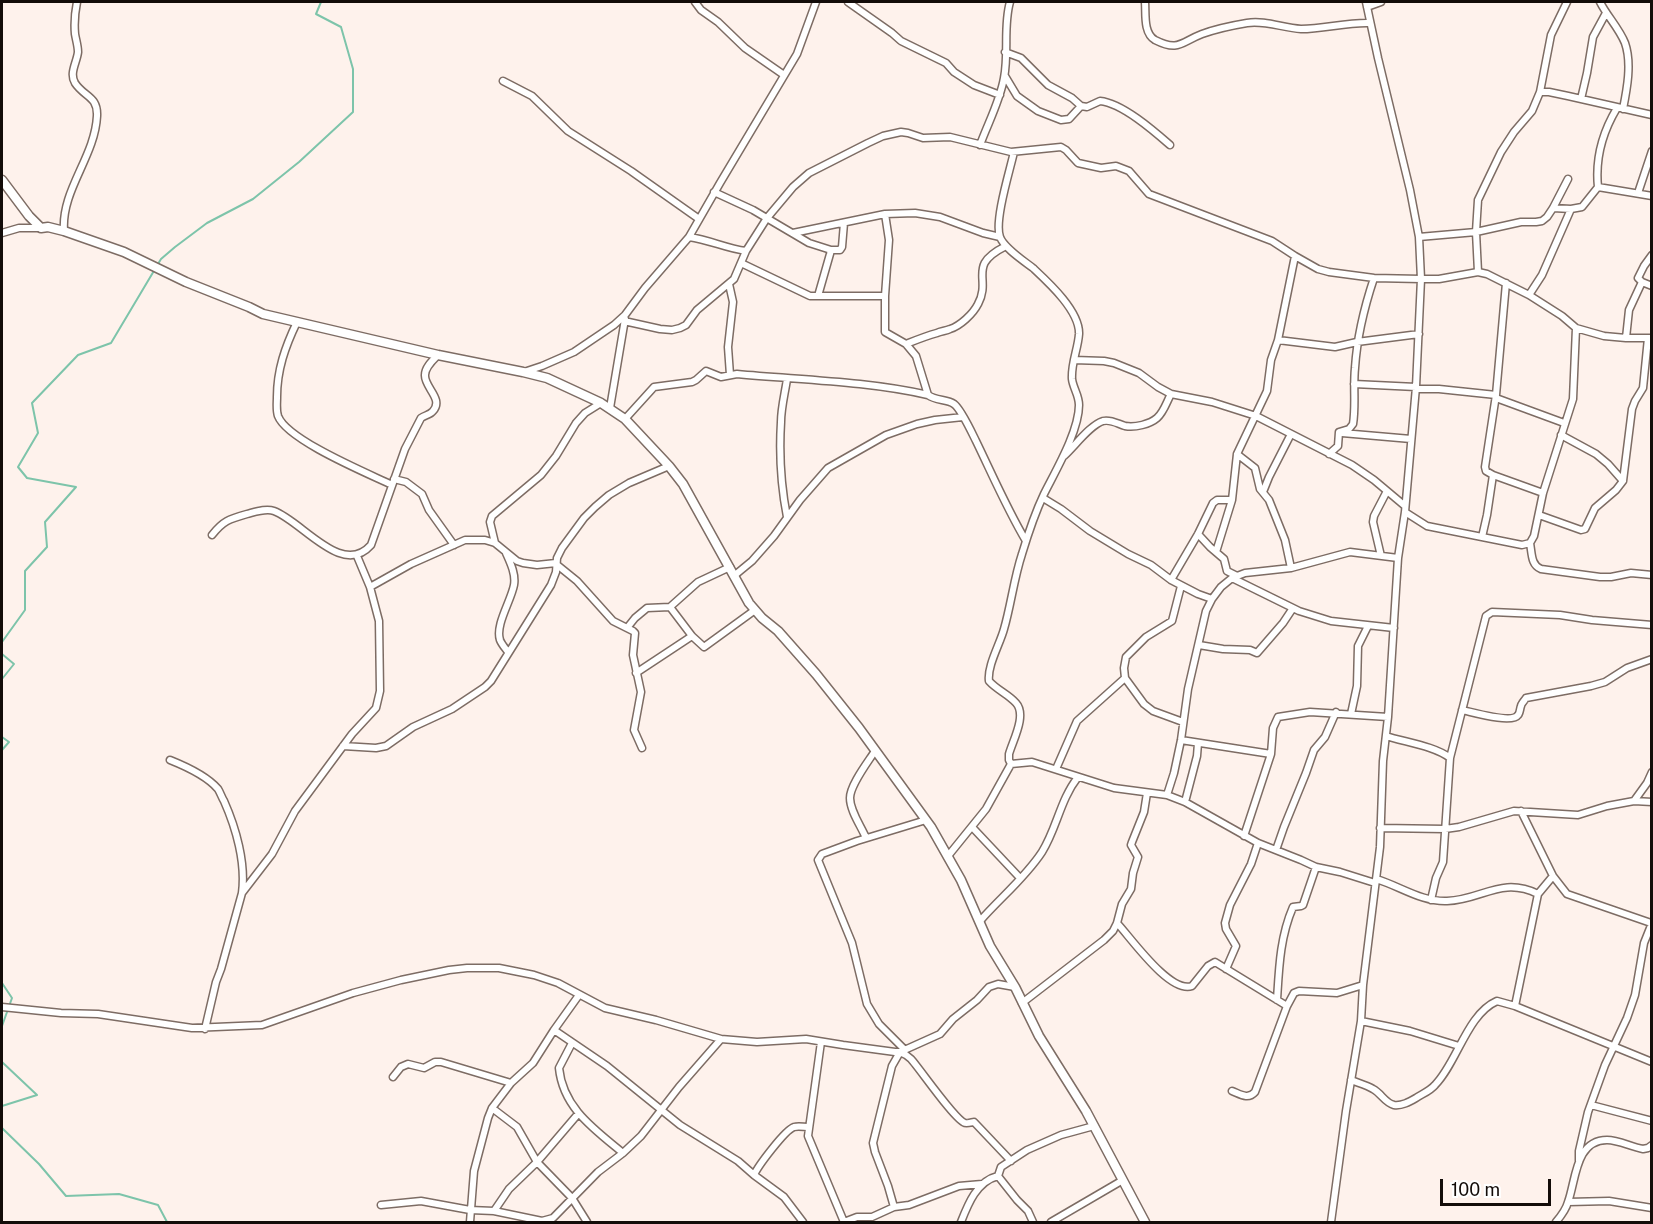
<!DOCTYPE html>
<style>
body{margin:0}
#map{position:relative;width:1653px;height:1224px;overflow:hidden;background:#fef2ec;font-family:"Public Sans",sans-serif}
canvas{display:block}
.frame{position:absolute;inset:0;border:3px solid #130c09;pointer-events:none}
.scale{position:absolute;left:1440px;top:1179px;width:111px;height:27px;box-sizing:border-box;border:3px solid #130c09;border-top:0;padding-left:8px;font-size:18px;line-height:21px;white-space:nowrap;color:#130c09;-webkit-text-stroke:4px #fff;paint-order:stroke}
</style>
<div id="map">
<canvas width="1653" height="1224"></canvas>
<div class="frame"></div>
<div class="scale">100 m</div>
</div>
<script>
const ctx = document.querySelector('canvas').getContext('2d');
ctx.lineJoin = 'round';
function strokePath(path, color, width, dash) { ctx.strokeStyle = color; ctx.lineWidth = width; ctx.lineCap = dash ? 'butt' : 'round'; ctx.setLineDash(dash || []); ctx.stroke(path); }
strokePath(new Path2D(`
 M2,642l23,-32v-39l22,-24 -2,-25 31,-35 -49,-9 -9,-11 20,-34 -6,-30 46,-48 33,-12 50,-84 14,-12 32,-24 46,-24 46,-37 54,-50v-43l-12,-42 -25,-13 5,-12
 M2,654l12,10 -12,15
 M2,737l7,5 -7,8
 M2,983l10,15 -10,28
 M2,1062l35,33 -35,11
 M2,1128l37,36 27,32 53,-2 39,11 9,17`), '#7dc4aa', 2);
const street = new Path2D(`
 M695,2l6,8 17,12 27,26 39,27
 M848,2l44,31 9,8 45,22 8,9 20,13 26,10
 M1145,2c1,11 -2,31 10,38 24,12 26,2 47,-6 11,-4 33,-9 45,-11 18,-3 36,5 54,6 23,0 46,-7 69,-6
 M1600,2c7,14 19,26 25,41 7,20 2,46 -2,66
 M1367,7l14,-5
 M1005,52l16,6 27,27 24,13 9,8 6,1 13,-6c22,2 54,30 70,44
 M1005,76l12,20 21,15 23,9 8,-1 12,-13
 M503,81l29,15 36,35 63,40 68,48
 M1540,92h9l19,4 84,19
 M1581,99l6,-26 6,-36 13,-24
 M980,145c8,-22 20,-44 24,-67 5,-25 -1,-52 6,-76
 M1598,187c-3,-29 4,-54 19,-79
 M714,192l39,18 56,33 22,7
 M1638,193l14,-42
 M1553,208l18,1 11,-2 16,-20 54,9
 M885,214l4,26 -4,56v36l21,12 10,12 12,39c8,6 19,4 26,9 7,5 18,29 22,37 16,33 31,68 50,100
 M64,231c-3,-41 31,-74 33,-115 1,-20 -13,-19 -22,-33 -6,-10 2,-21 3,-31 0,-6 -2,-12 -3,-18 -1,-11 0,-22 2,-32
 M2,233l17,-5h22
 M793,233l92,-19 30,-1 25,4 43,16 17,4
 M689,237c21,3 36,11 57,14
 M1419,237l57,-5 45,-10h15l6,-1 5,-4 6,-9 15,-29
 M1652,255l-8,11 -6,12 4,4 10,4
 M741,263l69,33h75
 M1478,272l-2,-40 2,-32 23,-48 13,-20 18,-21 8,-19 11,-57 16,-33
 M1506,283l-10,112 -11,72 1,4 7,4 50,18
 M729,284l4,18 -5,45 2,28
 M1529,295l13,-20 29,-66
 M818,296l12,-42 1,-4h9l2,-3 2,-24
 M624,321l36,8 12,1 8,-2 6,-3 11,-15 37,-31 12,-28 21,-33 26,-31 16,-14 59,-30 15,-7 18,-4 7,1 15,5 27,-1 61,15 50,-5 5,3 12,13 23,5 15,-2 13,5 20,23 123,47 23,15 23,13 11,3 45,6 47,1h18l39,-7 9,2 42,21 33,21 14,12 28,8 22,2h26
 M297,322c-12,25 -20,48 -20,75 0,6 -1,13 1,19 9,24 89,57 114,69
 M1626,338l3,-28 13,-28
 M1278,340l57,7 22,-5 62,-8
 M906,344c10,-4 20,-8 31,-11 4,-2 9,-2 13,-4 10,-3 23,-15 28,-25 14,-26 -12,-38 28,-58
 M1074,360l30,1 10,2 25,10 19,14 13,7 41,8 44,14 96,49 22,15 31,26
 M524,372l18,-6 32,-14 40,-27 11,-10 20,-27 44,-51 31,-54 77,-129 19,-52
 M1354,384l62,3
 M1416,389h23l57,6
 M1496,398l68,25
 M610,408l15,-89
 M625,419l29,-32 38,-5 4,-2 10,-9 15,6 16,-3c64,6 129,7 191,21
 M1342,433l69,6
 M1561,435l35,19 12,10 15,17
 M1237,454l18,14 5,21 9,11 16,40 6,28
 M1329,454l9,-8 1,-14 10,-3 4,-5c3,-18 0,-37 2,-56 2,-31 9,-60 19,-90
 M1064,456c11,-10 26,-31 39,-35 8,-2 15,3 22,5 10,2 25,-2 32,-8 7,-6 10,-17 14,-24
 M394,479l12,3 16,12 7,16 25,35
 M1263,492l6,-15 22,-43
 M1043,498l18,11 29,22 38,23 23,11 20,15 27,14 14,5
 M1405,512l22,14 95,19 8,-2 4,-7 9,-43 30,-94 3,-71
 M1539,515l42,15 4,-1 10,-21 21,-18 7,-9 9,-72 3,-8 8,-13 5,-50
 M787,517c-6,-31 -8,-63 -6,-95 0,-14 4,-29 6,-43
 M1198,534l12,13 14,12 3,12 10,5
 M212,535c11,-14 17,-16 35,-21 8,-2 19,-6 27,-3 28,10 68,67 97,34l34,-96 16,-31c4,-3 9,-3 12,-7 11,-12 -9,-24 -8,-36 0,-8 8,-15 13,-20
 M1482,537l5,-22 6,-40
 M495,543l-5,-21 2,-6 49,-41 15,-19 20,-33 9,-10 16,-10
 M1530,543c2,11 1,22 11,26l59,8h11l20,-4 21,2
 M1216,552l16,-52 5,-46 30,-63 4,-31 7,-20 17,-84
 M506,553c4,9 10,21 8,32 -3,16 -19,40 -14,55 2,5 6,9 8,12
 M1381,556l-8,-34 1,-6 13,-25
 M556,564l21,17 36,40 20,10 2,2 -2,22 8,37 -7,38 8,18
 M735,575l17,-14 22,-25 26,-36 28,-32 58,-33 31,-11 18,-4 28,-3
 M1232,578l67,33 32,10 63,7
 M1171,580l27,-46 15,-31 4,-3h15
 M1181,586l-9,35 -26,16 -20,20 -2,11 1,10 19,26 9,7 30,11
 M370,587l41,-23 54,-24h20l10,3 22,18 6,2 14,2 19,-2
 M670,607l22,29 12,11 51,-37
 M627,628l8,-10 12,-10 23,-1 28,-25 32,-15
 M1199,645l24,4 27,1 7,3 26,-30 10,-15
 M636,673l56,-37
 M1462,710c10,2 50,14 56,5 2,-2 2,-7 3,-9 0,-2 4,-6 5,-8l65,-12 14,-4 22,-14 25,-9
 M1351,714l6,-28 1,-40 10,-20
 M1386,736c18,6 49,10 64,22l-7,104 -7,16 -5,22
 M1181,740l90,14
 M343,746l33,2 10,-2 27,-19 39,-18 33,-22 6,-6 60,-96 5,-13 1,-14 5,-10 22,-30 11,-11 14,-12 20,-12 40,-17
 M1450,758l36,-142 6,-4 68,3 32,5 60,5
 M170,760c15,6 37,16 48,29 2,3 4,9 6,12 12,27 22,62 18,92l-21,76 -5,13 -11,47
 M1011,764l-2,-4v-6c4,-14 18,-39 7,-51 -8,-9 -19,-13 -27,-22 -2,-15 11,-37 15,-52 7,-24 10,-51 18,-75 6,-20 13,-41 22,-60 12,-24 35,-63 35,-89 0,-10 -6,-17 -7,-26 -1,-16 6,-30 7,-45 1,-23 -31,-52 -46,-66 -9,-7 -29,-20 -33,-31 -6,-16 10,-67 14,-85
 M1056,769l21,-48 48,-43
 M1167,795l7,-22 7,-33 7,-51 18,-78 6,-12 9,-12 11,-9 13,-5 46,-5 59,-16 48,6
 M1634,801l13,-18 5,-11
 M1185,802l12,-46 1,-13
 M1521,811l32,65 14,18 84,29
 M972,827l48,51
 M1380,828l65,1 14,-2 55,-16 64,4 29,-9 27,-5 18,1
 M1244,836l27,-82 2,-26 5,-11 32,-5 78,5
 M866,838c-5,-12 -16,-27 -16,-40 0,-13 18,-36 25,-47
 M1276,850l8,-23 22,-54 8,-23 11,-13 11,-25
 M948,856l38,-47 25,-45 21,-2 82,26 53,7 18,7 73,41 43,17 15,7 24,5 35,11
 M1376,879c24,7 45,23 71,22 35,-1 54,-25 91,-7
 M242,893l30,-39 23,-43 57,-77 24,-26 4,-17 -1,-70 -9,-34 -13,-31
 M980,921c20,-23 45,-43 62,-69 15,-24 18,-52 36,-75
 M1117,923c14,15 53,71 75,63l16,-20 7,-4 72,44
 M1226,969l10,-23 -10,-17 -1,-6 5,-18 21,-41 7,-21
 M1277,1000c2,-32 3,-63 16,-93l8,-1 2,-1 13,-38
 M1022,1003l82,-63 9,-9 4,-8 5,-19 9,-15 2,-16 5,-16 -7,-12 1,-3 12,-30 3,-19
 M1515,1006l23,-112 15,-18
 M2,1007l59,6 37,1 94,14 70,-3 91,-32 48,-13 48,-10 18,-2h32l35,7 24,8 47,25 51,12 65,19 36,3 49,-3 37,6 52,7h5l40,-18 13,-15 24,-19 12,-13 9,-3 17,3
 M1361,1021l49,10 49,15
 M554,1030l53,36 73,59 58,36 16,14 30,22 19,25
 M821,1042l-13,94 36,86 13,-5h15l22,-10 15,-2 50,-19 23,-2
 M572,1043l-13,25c4,40 35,61 64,85
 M905,1050l-26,-26 -12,-20 -15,-61 -34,-83 4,-6 35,-13 69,-21
 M393,1077l8,-10 7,-3 16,4 11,-6h6l70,21
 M1351,1080c7,3 15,5 22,9 8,4 12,14 21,16 8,1 15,-3 22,-7 6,-4 14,-7 19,-13 22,-22 32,-71 62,-84l18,5 137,56
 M1232,1091c8,3 16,9 23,1l32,-86 7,-13 5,-2 38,2 26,-8
 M1591,1105l61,16
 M492,1108l25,19 20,35 35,36 15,24
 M1579,1161v-10l9,-39 17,-47 22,-47 8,-23 9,-52 8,-20
 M754,1175c4,-9 31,-45 40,-48 4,-1 10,0 15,0
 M1568,1202l41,-1 43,7
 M381,1205l40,-4 49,9 24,1 48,10 11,-3 45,-46 25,-19 18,-17 38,-49 42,-48
 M894,1207l-6,-21 -13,-34 -2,-9 19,-77 8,-14 6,3 5,4c9,10 44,61 54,64 1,1 8,-1 9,-1l37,39
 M494,1211l15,-22 28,-27 41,-48
 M470,1222l4,-51 14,-53 4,-10 19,-25 22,-20 21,-33 25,-35
 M961,1222c7,-18 16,-41 37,-46
 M1033,1222l-5,-11 -11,-11 -19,-24 3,-9 26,-17 34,-15 33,-9
 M1051,1222l72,-42
 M1331,1222l15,-111 15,-90 2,-36 17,-138 3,-86 5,-44 10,-159 7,-46 11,-125 5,-108 -2,-42 -9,-47 -32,-132 -12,-56
 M1556,1222c5,-6 10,-12 12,-20 8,-21 7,-62 39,-62 12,0 24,7 36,9l5,-1 4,-3`);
const secondary = new Path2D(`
 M2,180l27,36 12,12 7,-1 16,4 60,21 62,30 63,25 14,7 175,41 85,17 24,6 54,25 24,16 44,47 14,18 66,119 13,15 16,13 38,43 43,54 72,99 30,53 29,66 25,41 24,49 47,75 59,111`);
strokePath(street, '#7d6c64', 9);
strokePath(secondary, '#7d6c64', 11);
strokePath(street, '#fff', 6);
strokePath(secondary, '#fff', 8);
</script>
